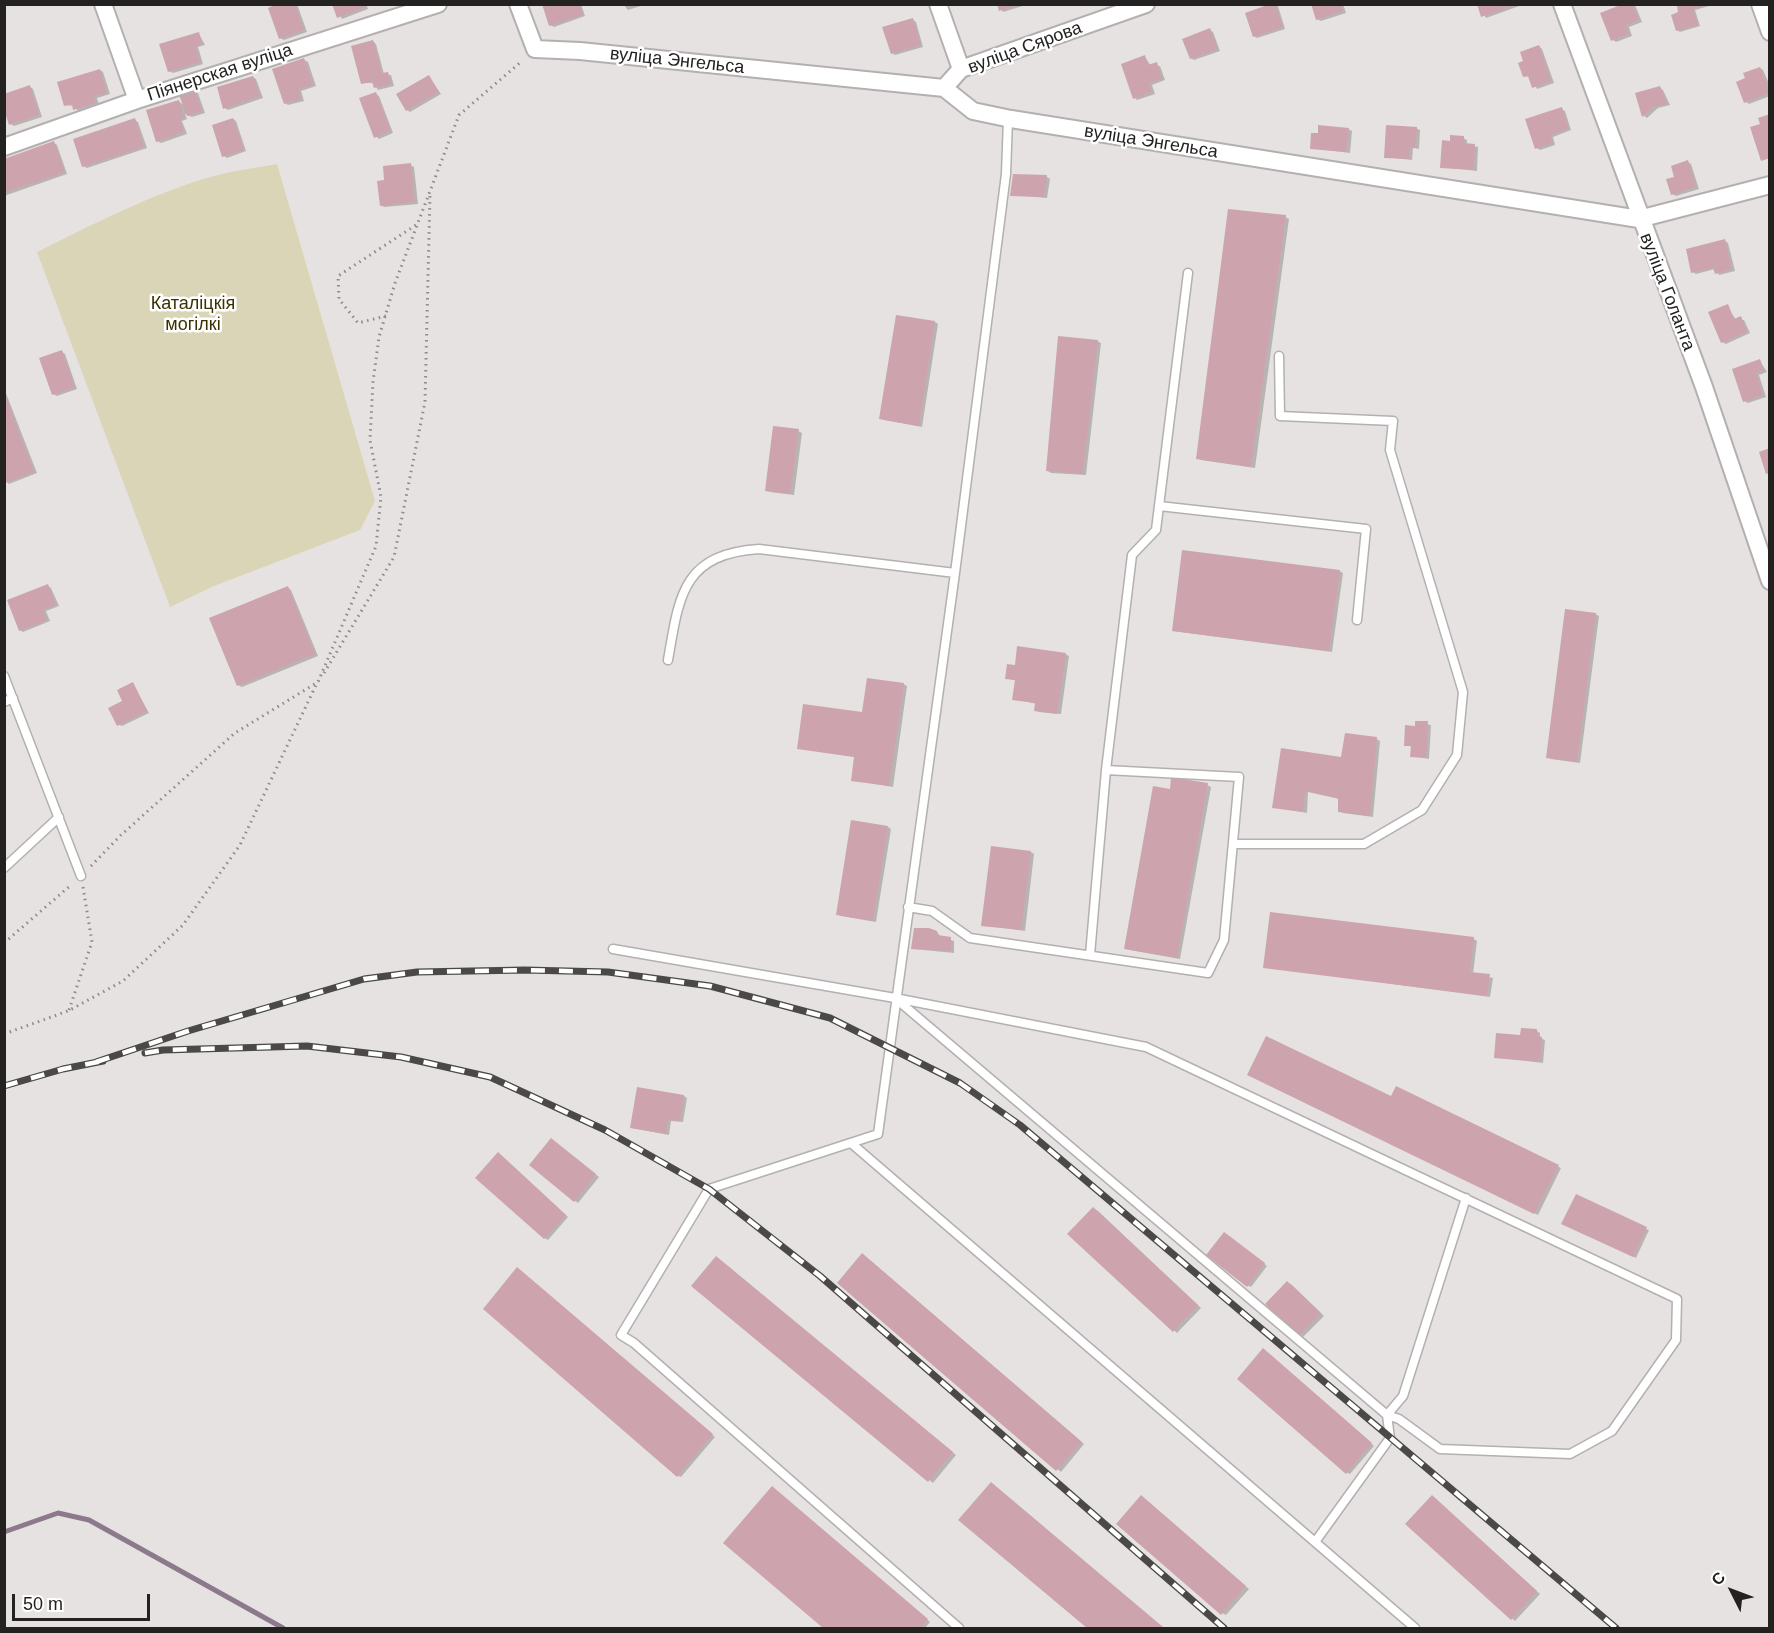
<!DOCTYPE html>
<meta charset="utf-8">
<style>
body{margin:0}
#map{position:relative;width:1774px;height:1633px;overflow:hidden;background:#e6e2e1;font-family:Arial,sans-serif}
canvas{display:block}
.frame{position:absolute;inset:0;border:6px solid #232221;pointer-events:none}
.north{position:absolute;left:1702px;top:1561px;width:60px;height:60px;-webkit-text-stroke:4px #fff;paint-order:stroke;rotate:312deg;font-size:16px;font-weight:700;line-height:24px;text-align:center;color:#232221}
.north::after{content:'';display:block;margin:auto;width:21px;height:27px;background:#232221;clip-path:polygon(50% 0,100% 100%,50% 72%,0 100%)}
.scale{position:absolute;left:12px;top:1594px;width:138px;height:27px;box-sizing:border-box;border:3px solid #232221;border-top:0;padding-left:8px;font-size:18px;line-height:21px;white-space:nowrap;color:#232221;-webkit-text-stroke:4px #fff;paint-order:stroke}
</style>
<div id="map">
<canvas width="1774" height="1633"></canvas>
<div class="frame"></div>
<div class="north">С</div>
<div class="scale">50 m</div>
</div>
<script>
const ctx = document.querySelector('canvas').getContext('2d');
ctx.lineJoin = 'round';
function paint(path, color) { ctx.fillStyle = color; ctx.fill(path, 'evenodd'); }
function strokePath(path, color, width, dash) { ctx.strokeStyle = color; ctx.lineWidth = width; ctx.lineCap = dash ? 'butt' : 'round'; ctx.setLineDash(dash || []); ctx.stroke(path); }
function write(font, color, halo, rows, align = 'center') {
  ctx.font = font + ' Arial,sans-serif'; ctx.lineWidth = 5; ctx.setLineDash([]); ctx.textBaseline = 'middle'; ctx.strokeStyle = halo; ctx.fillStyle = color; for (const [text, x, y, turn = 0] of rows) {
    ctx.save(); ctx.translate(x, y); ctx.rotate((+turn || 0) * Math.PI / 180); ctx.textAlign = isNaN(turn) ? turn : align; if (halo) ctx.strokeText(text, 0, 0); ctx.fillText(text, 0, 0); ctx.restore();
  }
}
paint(new Path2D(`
 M277,164l98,337 -15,29 -146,56 -44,21 -133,-355c57,-28 112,-57 173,-75 21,-6 45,-9 67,-13z`), '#dad5b7');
paint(new Path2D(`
 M281,4h16l10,28 -23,8 -4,-2z
 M334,4h32l2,5 -26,10z
 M543,4h38l4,12 -31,11 -4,-2z
 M623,4h24l-19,6z
 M998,4l28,1 -23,7z
 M1274,4l4,2 7,23 -28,9 -3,-2z
 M1313,4h30l3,9 -25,8 -4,-2z
 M1478,4h47l-39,14z
 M1627,4l8,1 7,17 -13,5 3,9 -16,6 -3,-2 -11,-26z
 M1688,4h28l-21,6 5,16 -20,6 -3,-2 3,-17z
 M913,20l3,2 7,25 -28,8 -3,-2z
 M1210,30l3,2 7,19 -26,9 -3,-2z
 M199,34l6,11 -7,2 5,17 -30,9 -4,-2z
 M373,41l3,3 8,30 7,1 3,11 -16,4 -4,-7h-12z
 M1539,46l3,3 12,34 -17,6 -7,-12 -6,-1 1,-14z
 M1145,57l6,9h9l5,14 -13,5 3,9 -18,6 -3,-3z
 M304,60l4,2 8,24 -15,5 3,10 -16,4 -3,-2z
 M1760,68l3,2 7,16v10l-21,8 -3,-2 1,-23z
 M100,70l3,2 7,22 -13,4 2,7 -21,6 -4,-5 -9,-1z
 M253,77l3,2 7,19 -35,12 -3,-2z
 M429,77l12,17 -31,18 -3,-2z
 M30,87l3,2 9,28 -28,9 -3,-2z
 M1660,88l3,2 7,15 -12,3 -11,10 -3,-2 -8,-22z
 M194,91l4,2 7,20 -13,4 -7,-3 2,5 -5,2 5,13 -26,9 -4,-2 21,-40 6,4z
 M376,94l3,2 14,37 -14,6 -3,-3z
 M1561,109l4,2 6,19 -18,7 2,8 -15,5 -3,-2z
 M233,119l3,2 10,30 -19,7 -3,-2z
 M135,120l3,2 9,26 -60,20 -4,-2z
 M1416,128l4,2 -1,19 -6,-1 -1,12 -26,-3z
 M1348,129l4,2 -2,22 -39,-5z
 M1463,138l4,2v5l11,2 -1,24 -35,-4 9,-25z
 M54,143l3,2 10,29 -63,22v-36z
 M1688,162l3,2 8,25 -23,7 -4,-2 4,-16z
 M410,165l4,2 4,37 -34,3 -3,-2 5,-23z
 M1047,177l3,2 -3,19 -35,-3z
 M1285,217l4,2 -34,249 -54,-8 -3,-2z
 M1725,241l3,2 7,28 -16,4 -4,-6 -19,5 -3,-2z
 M1727,306l9,14h8l6,13 -24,11 -4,-2z
 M935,322l3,2 -16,103 -38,-7 -4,-2z
 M1097,341l4,2 -15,132 -35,-2 -3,-2z
 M62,352l3,2 12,35 -20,7 -4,-2z
 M1760,361l7,11 -8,3 7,22 -18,6 -4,-2z
 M4,388l33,85 -28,11 -5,-5z
 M798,431l4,2 -8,62 -24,-3 -4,-2z
 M1339,571l4,2 -11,79 -159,-21z
 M48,586l3,2 8,18 -13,5 4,10 -27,11 -3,-2z
 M288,588l3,2 27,66 -76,31 -4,-2z
 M1595,614l4,2 -19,147 -29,-4 -3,-2z
 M1065,654l4,2 -8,58 -22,-2 -3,-2 1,-6 -23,-5 3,-18 -11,-3 10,-12z
 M133,684l16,29 -27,13 -4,-2z
 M903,684l4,2 -14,101 -41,-7 3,-23 -56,-9 65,-34z
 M1417,722l14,3 -2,34 -17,-3v-9l-6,-2z
 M1377,739l3,2 -7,76 -30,-4 -3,-2 -1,-12 -31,-7 -1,21 -34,-6 69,-48z
 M1207,785l4,2 -31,172 -50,-9 -4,-2 45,-158z
 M888,827l3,2 -15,93 -35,-6 -3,-2z
 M1031,852l3,2 -9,77 -42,-6z
 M937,932l4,5 13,4v12l-41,-4z
 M1474,939l3,2 -4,33 20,4 -3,19 -225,-30z
 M1537,1031l3,2v5l5,2 -2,23 -47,-6 26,-20z
 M1249,1074l142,24 5,-10 165,80 -23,47z
 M684,1096l3,2 -4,24 -12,-1 -2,14 -37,-7z
 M555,1142l44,35 -21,26 -3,-2z
 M502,1156l66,61 -20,23 -4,-2z
 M1097,1210l104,98 -24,25 -108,-99z
 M1567,1225l79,4 3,1 -13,28z
 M1228,1235l39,31 -16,21 -4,-2z
 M866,1257l218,187 -23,28 -222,-189z
 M720,1260l236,195 -23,28 -240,-197z
 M521,1271l194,166 -34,40 -3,-1z
 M1291,1284l33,32 -21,21 -36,-33z
 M1267,1352l107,94 -24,28 -4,-2z
 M994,1486l170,142h-75l-128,-108z
 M775,1490l155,132 -5,6h-100l-100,-85z
 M1145,1499l104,90 -23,26 -4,-2z
 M1435,1499l105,95 -25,27 -108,-97z`), '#0003');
strokePath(new Path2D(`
 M4,1532l54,-19 31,7 194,108`), '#8d798c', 5);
paint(new Path2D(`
 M277,4h18l9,26 -25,9 -11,-31z
 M332,4h32l1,3 -28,11z
 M542,4h37l4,11 -34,11z
 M997,4h20v1l-18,6z
 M1270,4h5l8,23 -30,10 -8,-24z
 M1311,4h30l2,7 -27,9z
 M1477,4h39v1l-35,12z
 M1623,4h10l6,16 -13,5 3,9 -18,7 -11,-28z
 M1683,4l22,1 -12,4 5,16 -22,6 -5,-16 7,-3 -1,-6z
 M913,18l8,27 -30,9 -9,-27z
 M1210,28l8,21 -28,10 -8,-20z
 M199,32l3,12 -7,2 5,16 -32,10 -9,-28z
 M373,40l9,33 6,-1 3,12 -17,4 -2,-6 -11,2 -10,-38z
 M1539,45l12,36 -19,7 -4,-12 -5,1 -5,-14 5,-2 -3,-9z
 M1145,55l3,10 9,-3 5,17 -13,4 3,9 -19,7 -12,-35z
 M304,58l9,27 -14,4 2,10 -17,5 -12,-35z
 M1760,67l10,26 -26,10 -8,-21 9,-4 -2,-5z
 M100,69l7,24 -13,3 2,7 -23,7 -1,-6 -8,2 -7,-24z
 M429,75l10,17 -33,19 -10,-17z
 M253,76l7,20 -37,13 -6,-22z
 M30,85l9,30 -30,10 -5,-15v-16z
 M1660,86l7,18 -13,3 -12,10 -7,-24z
 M194,89l8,22 -15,5 -8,-21z
 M376,92l15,39 -17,7 -15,-40z
 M179,100l5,18 -4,1 4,13 -28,10 -10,-32z
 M1562,107l7,22 -19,6 3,8 -18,6 -10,-30z
 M1770,114v44l-9,3 -11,-34 10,-3 -2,-6z
 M135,118l9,29 -62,20 -9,-28z
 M233,118l11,32 -22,7 -10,-32z
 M1318,125l31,3 -3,24 -36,-3 1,-16h7z
 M1386,125l31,2 -2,21 -5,-1 -1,12 -25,-1z
 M1450,135l14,1v7l11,1 -1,26 -34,-2 2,-28 8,1z
 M54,141l11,31 -61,21v-34z
 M1688,160l8,27 -25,8 -5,-16 8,-2 -3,-11z
 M411,163l4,39 -35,4 -3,-25 7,-1 -1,-14z
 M1013,174l34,1 -3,22 -34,-1z
 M1228,209l58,6 -35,252 -55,-8z
 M1725,239l7,30 -17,5 -2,-6 -22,5 -5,-24z
 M1728,304l6,15 7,-3 6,16 -26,11 -13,-31z
 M896,315l39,6 -16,105 -40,-7z
 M1058,336l40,4 -15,134 -37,-3z
 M62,350l13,38 -23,7 -13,-37z
 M1760,359l4,11 -8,3 7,22 -20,7 -11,-33z
 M5,394l29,78 -29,11z
 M773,426l26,3 -9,65 -25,-3z
 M1770,448v25l-4,1 -7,-22z
 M1182,550l158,20 -11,81 -157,-20z
 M48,584l8,21 -13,5 4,10 -28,11 -12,-31z
 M288,586l27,68 -78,32 -28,-68z
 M1565,609l31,4 -19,149 -31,-4z
 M1017,646l49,7 -9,61 -23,-3 1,-8 -23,-3 3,-20 -10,-1 2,-15 8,1z
 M867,678l37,5 -15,103 -38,-5 3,-24 -57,-8 6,-45 59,8z
 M133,682l14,29 -30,15 -9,-18 14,-7 -5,-11z
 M1415,721h13l-2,37 -16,-1 1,-11h-7l1,-21 10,1z
 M1345,733l32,4 -7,79 -32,-4v-14l-33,-7 -2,21 -31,-4 9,-60 60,9z
 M1171,777l37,6 -31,175 -53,-9 29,-163 17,3z
 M851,820l37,6 -15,95 -37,-6z
 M991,846l40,5 -10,79 -40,-4z
 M1270,912l204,25 -4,35 20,2 -3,22 -224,-28z
 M914,928h15l8,3 1,4 13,2v14l-40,-2z
 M1521,1028l16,1v7l5,1 -2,25 -46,-4 2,-25 24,2z
 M1266,1036l125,60 5,-10 163,79 -25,49 -287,-139z
 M637,1087l47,8 -4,26 -12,-1 -2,14 -36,-6z
 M551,1138l45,36 -22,28 -45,-37z
 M498,1152l68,63 -22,24 -69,-61z
 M1576,1194l71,33 -14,30 -72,-33z
 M1093,1207l105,98 -25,27 -106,-98z
 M1224,1232l41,31 -18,24 -41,-32z
 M862,1253l220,189 -26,29 -219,-188z
 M716,1256l237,196 -25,30 -237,-196z
 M517,1267l196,167 -36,43 -194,-168z
 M1287,1281l34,32 -22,23 -34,-32z
 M1263,1348l109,95 -26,31 -109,-95z
 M991,1482l173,146h-77l-129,-108z
 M772,1486l156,133 -8,9h-97l-100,-85z
 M1141,1495l105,91 -25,29 -105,-91z
 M1432,1495l105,96 -26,29 -106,-96z`), '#cda3ae');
const service = new Path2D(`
 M1159,506l207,23 -9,91
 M955,573l-77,561 -169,55 -88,146 13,8 325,285
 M668,660c11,-63 14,-106 91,-111l196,24 51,-399 2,-55
 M4,676l77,200
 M4,702l9,-4
 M1106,770l26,-215 24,-25 32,-257
 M1233,844h131l58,-34 35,-55 6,-63 -73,-242 3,-29 -113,-5 -1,-60
 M4,868l55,-51
 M908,907l24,4 38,27 238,35 16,-33 15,-163 -133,-7 -16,185
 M613,949l282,49 251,49 531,252 -1,41 -64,91 -42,23 -130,-5 -41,-30 -12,-4 -492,-417
 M851,1143l564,485
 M1315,1542l75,-104 -3,-23 16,-19 63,-198`);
const minor = new Path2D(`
 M103,4l34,96
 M518,4l17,45 45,2 364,37 29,23 38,8 628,100 131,-34
 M938,4l23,65
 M1562,4l142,383 66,194
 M1760,4l10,28
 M944,88l17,-19 185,-65
 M4,147l133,-47 301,-96`);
strokePath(service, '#b3b0af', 11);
strokePath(minor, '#b3b0af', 20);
strokePath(new Path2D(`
 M386,316l-28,7 -19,-24 -1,-23 78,-51
 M324,673l70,-116 31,-155 5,-207
 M91,866l30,-31 114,-102 83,-51 58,-136 5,-49 -11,-57 3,-58 6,-45 16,-54 64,-168 63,-54
 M4,943l67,-58
 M69,1010l23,-68 -9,-55
 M4,1034l64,-23 55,-30 60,-56 57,-80 77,-162`), '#8d8a89', 3, [1.5, 4.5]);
strokePath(service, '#fff', 8);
strokePath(minor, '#fff', 16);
const rail = new Path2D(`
 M145,1053l18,-3 144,-4 94,11 89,20 115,53 104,59 111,87 404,352
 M96,1062l92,-31 176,-52 53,-7 108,-2 83,2 102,14 120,32 130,65 60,42 596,503
 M4,1086l59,-17 40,-8`);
strokePath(rail, '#4a4948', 7);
strokePath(rail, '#fff', 4.5, [14]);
write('18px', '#232221', '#fff', [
 ["вуліца Сярова",1025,48,-20],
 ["вуліца Энгельса",677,61,6],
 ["Піянерская вуліца",220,73,-18],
 ["вуліца Энгельса",1151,142,9],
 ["вуліца Голанта",1667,292,69]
]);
write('18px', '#3a3301', '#fff', [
 ["Каталіцкія",193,304],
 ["могілкі",193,325]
]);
</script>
